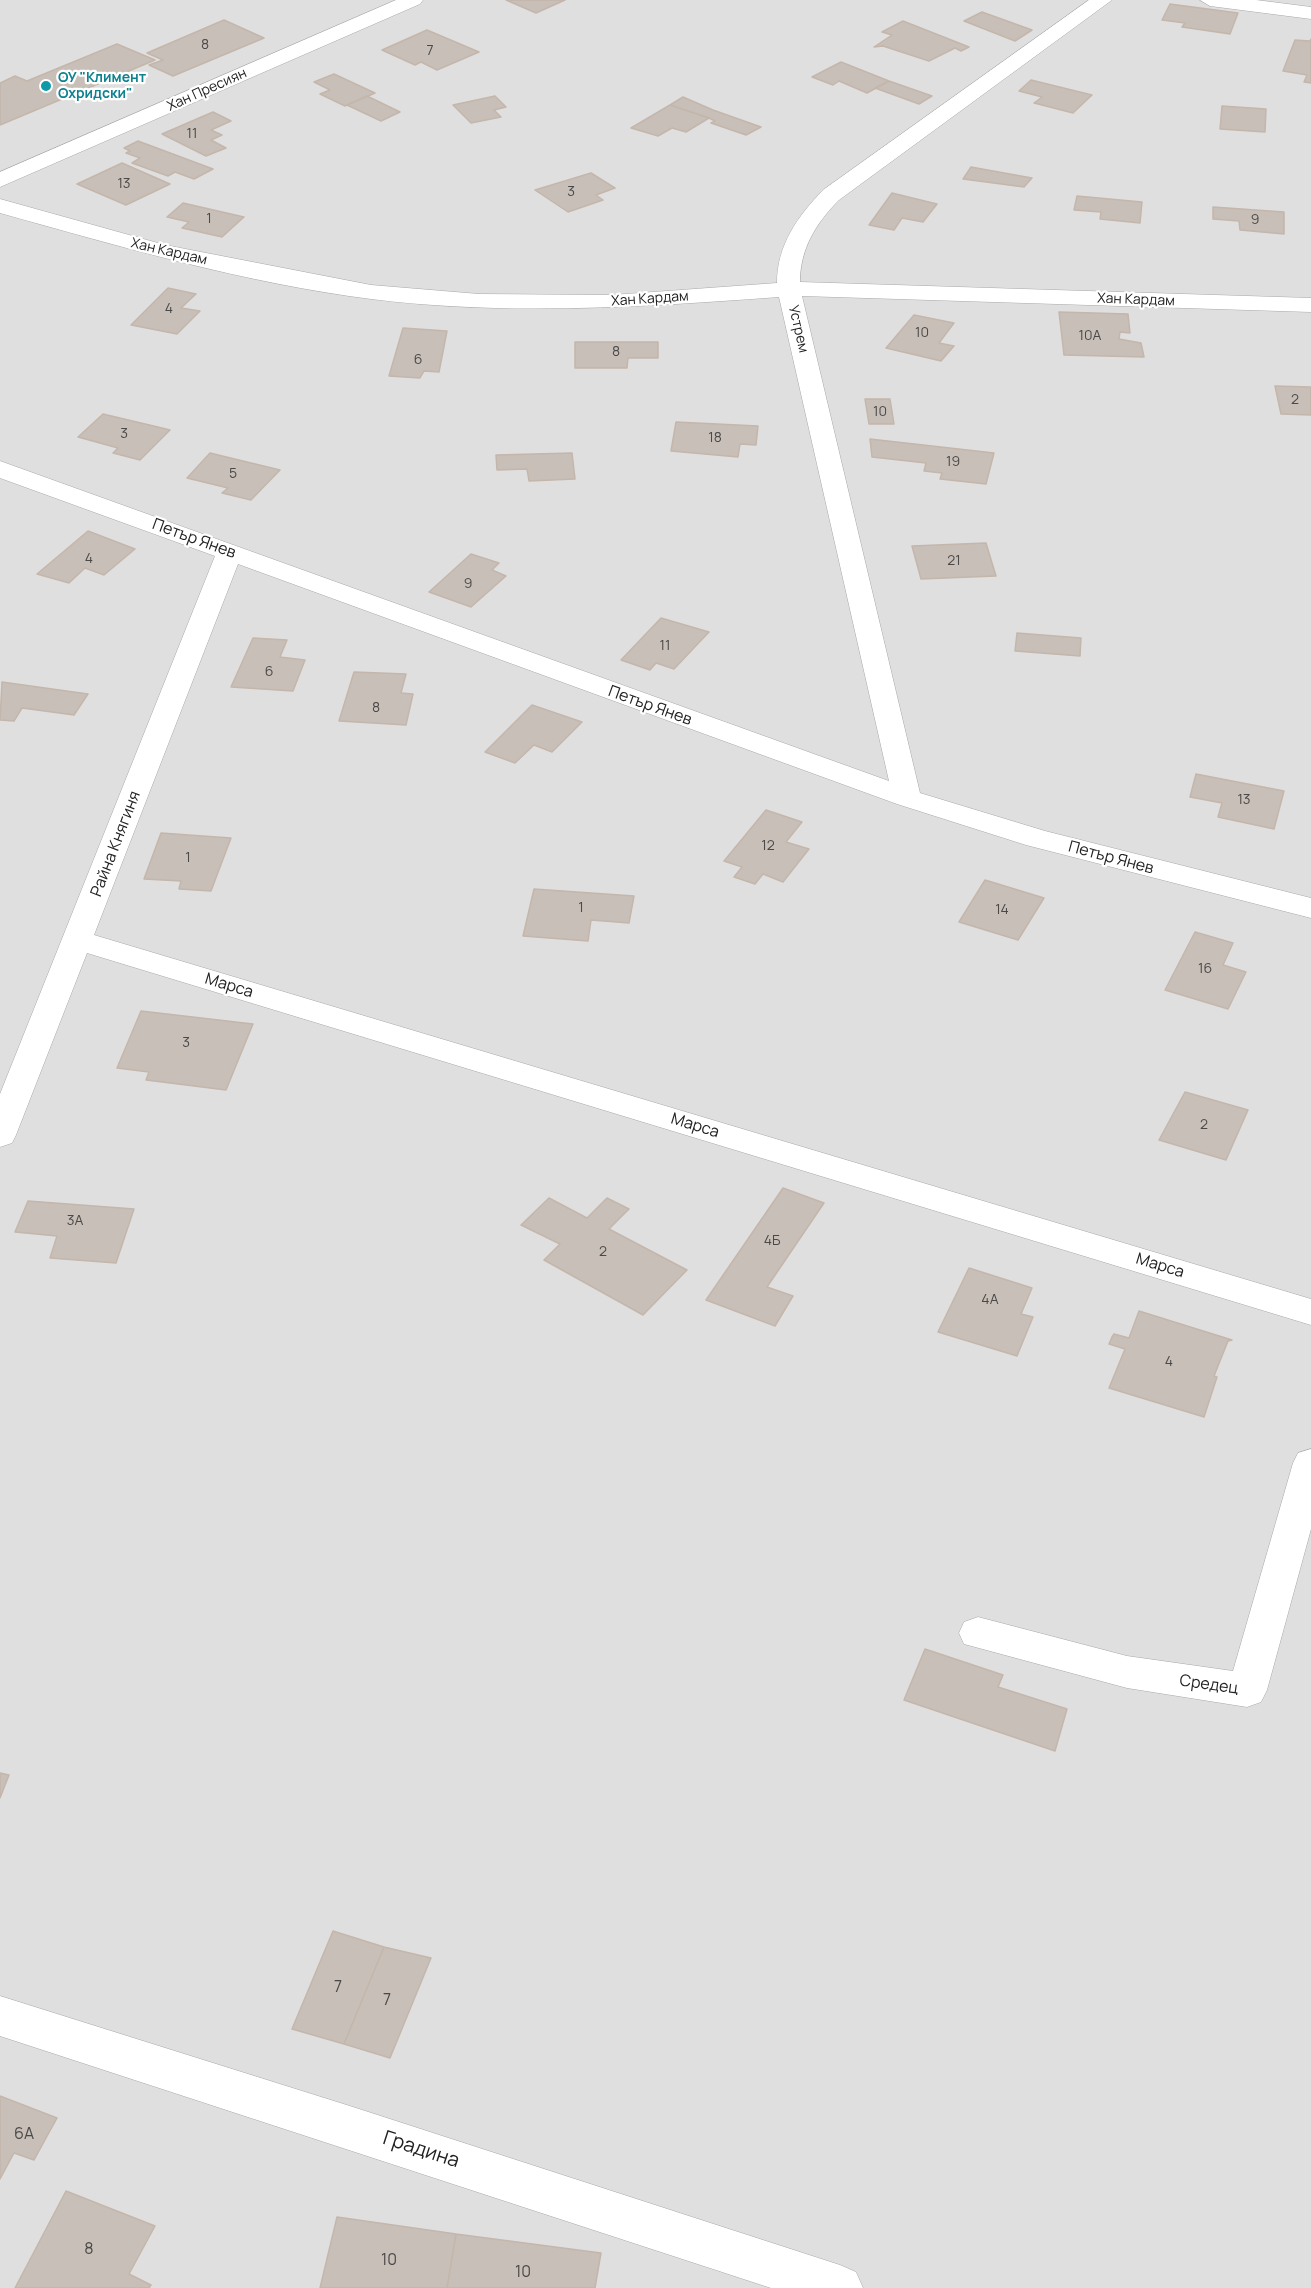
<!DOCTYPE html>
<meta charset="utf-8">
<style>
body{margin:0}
canvas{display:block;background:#f2efe9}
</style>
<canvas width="1311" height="2288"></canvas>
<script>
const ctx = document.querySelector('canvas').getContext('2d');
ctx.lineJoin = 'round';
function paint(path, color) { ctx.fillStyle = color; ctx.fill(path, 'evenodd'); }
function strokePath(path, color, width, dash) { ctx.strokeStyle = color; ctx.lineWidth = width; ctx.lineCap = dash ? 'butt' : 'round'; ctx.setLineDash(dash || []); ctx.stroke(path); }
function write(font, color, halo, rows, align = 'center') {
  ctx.font = font + ' Manrope,sans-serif'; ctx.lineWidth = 4.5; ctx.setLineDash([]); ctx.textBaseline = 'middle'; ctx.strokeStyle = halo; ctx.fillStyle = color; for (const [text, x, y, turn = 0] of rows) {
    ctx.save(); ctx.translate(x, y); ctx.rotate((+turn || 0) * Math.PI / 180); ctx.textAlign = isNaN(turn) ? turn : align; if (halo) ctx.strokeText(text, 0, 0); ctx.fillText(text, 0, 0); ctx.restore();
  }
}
paint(new Path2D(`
 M0,0h1311v2288h-1311z`), '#e0dfdf');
const building = new Path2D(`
 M506,0h59l-29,13z
 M1170,4l68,9 -8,21 -48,-7 3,-4 -23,-3z
 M982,12l50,18 -17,11 -51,-20z
 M224,20l40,18 -91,38 -24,-11 14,-5 -16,-7z
 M903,21l66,26 -8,4 -6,-3 -26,13 -46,-15 -9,1 18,-12 -10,-3z
 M427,30l52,22 -42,18 -16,-8 -6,3 -33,-15z
 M1311,39v44l-7,-1 3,-7 -24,-4 12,-31 15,1z
 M117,44l38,16 -155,65v-42l15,-7 12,5z
 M841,62l48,19 -22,12 -28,-12 -6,4 -21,-8z
 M334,74l41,19 -30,13 -25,-12 10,-4 -16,-8z
 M1031,80l61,15 -19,18 -39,-10 8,-6 -23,-6z
 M889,81l43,15 -13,8 -44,-16z
 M367,96l33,16 -19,9 -34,-16z
 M495,96l11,11 -12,3 7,7 -30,6 -18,-18z
 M683,97l30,13 48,17 -15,8 -35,-12 4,-2 -6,-3 -39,-13z
 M670,105l39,13 -23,14 -14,-4 -14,8 -27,-8z
 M1222,106l44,3 -1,23 -45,-3z
 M213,112l18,9 -20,9 11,5 -11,5 15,8 -20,8 -44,-22z
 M138,141l75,28 -19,10 -19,-7 -7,4 -36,-13 8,-5 -14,-5 4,-2 -6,-3z
 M122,163l48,21 -44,21 -49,-21z
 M971,167l61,11 -8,9 -61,-8z
 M591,173l24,15 -19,7 7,5 -35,12 -33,-22z
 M892,193l45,11 -14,18 -21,-4 -8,12 -25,-5z
 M1077,196l65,6 -2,21 -40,-4 1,-7 -27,-2z
 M183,203l61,14 -22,20 -40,-9 7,-6 -22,-5z
 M1213,207l71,5v22l-44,-4 -1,-9 -26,-2z
 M168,288l28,6 -15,14 19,3 -23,23 -46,-9z
 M1059,312l69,2 2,19 -10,-1 -1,7 22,4 3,14 -80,-2z
 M914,315l40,8 -15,20 15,3 -13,15 -55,-13z
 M403,328l44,3 -8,41 -15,-1 -4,7 -31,-2z
 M575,342h83v16h-30l-1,10h-52z
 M1275,386l36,1v28l-30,-1z
 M865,399h25l4,25h-25z
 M103,414l59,14 8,2 -30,30 -27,-7 5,-5 -40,-11z
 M676,422l82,4 -2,19 -16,-1 -2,13 -67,-6z
 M870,439l124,14 -8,31 -46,-5 2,-6 -18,-2 2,-8 -54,-6z
 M210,453l70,17 -29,30 -29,-7 6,-5 -41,-10z
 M572,453l3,26 -46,2 -2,-12 -30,1 -1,-15z
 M88,531l47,18 -31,26 -19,-7 -16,15 -32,-9z
 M986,543l10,33 -75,3 -9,-33z
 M471,554l28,9 -7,7 14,6 -35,31 -42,-15z
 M661,618l48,14 -35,37 -18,-6 -6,7 -29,-10z
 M1017,633l64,5 -1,18 -65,-5z
 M253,638l34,2 -7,17 25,3 -12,31 -62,-4z
 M354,672l52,2 -5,19 12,1 -7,31 -67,-4z
 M2,682l86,12 -14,21 -52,-7 -8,13 -14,-1z
 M532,705l50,17 -30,30 -18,-7 -19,18 -30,-11z
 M1196,774l88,17 -10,38 -56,-12 4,-14 -32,-6z
 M766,810l36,12 -16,20 23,7 -26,33 -20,-8 -8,10 -21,-7 8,-10 -18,-6z
 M161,833l70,5 -20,53 -32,-2 2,-8 -37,-2z
 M985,880l59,18 -26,42 -59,-18z
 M534,889l100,7 -5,27 -38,-3 -3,21 -65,-5z
 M1195,932l38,11 -10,22 23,7 -18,37 -63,-19z
 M141,1011l112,13 -27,66 -80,-10 3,-8 -32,-4z
 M1185,1092l63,18 -22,50 -67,-20z
 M783,1188l41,15 -57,84 26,9 -18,30 -69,-26z
 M549,1198l38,20 20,-20 22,11 -20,20 78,41 -44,45 -99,-55 16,-16 -39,-19z
 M28,1201l106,8 -18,54 -66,-5 7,-22 -42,-4z
 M969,1268l63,20 -11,26 12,3 -16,39 -79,-24z
 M1139,1311l93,29 -4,1 -14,35 3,1 -13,40 -95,-29 16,-39 -16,-5 3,-7 2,-3 15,4z
 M925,1649l78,26 -5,12 69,22 -12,42 -151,-51z
 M0,1773l9,2 -9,23z
 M333,1931l51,16 -40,97 -52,-15z
 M384,1947l47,11 -41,100 -46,-14z
 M0,2096l57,22 -23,42 -20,-7 -14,26z
 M66,2191l89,35 -26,48 22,11 -2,3h-134z
 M337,2217l119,17 -9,54h-127z
 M456,2234l145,19 -6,35h-148z`);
paint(building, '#c7bfb8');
strokePath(building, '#c4b6ab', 1.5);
const minor = new Path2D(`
 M396,0h27l-3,4 -420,183v-15z
 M1089,0h23l-273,200c-23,23 -39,49 -39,82l511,16v14l-509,-16 118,497 125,38 266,67v20l-285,-73 -129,-41 -659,-240 -144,371 1217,364v26l-1224,-372 -71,182 -4,8 -12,4v-53l215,-538 -215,-78v-17l889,320 -110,-484c-136,10 -272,19 -408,2 -126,-16 -249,-52 -371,-86v-14l165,46 206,40 108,9 133,1 165,-12c0,-38 21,-67 46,-93z
 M1200,0h56l55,7v12l-101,-13z
 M1311,1449v80l-44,161 -6,12 -14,5 -120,-19 -163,-44 -5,-11 5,-11 14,-5 149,39 106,15 60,-208 5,-10z
 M0,1996l353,111 487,158 16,7 7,16h-92l-771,-252z`);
strokePath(minor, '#a9a9a9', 1);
paint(minor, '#fff');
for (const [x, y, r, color] of [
 [46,86,6,"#0f9aa8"]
]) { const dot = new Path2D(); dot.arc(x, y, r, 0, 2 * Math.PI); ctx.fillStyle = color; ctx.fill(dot); strokePath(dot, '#fff', 2); }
write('14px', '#4b4948', null, [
 ["8",205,45],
 ["7",430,51],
 ["11",192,134],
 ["13",124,184],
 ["3",571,192],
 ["1",209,219],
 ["9",1255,220],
 ["4",169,309],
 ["10",922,333],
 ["10А",1090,336],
 ["8",616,352],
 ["6",418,360],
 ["2",1295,400],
 ["10",880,412],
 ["3",124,434],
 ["18",715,438],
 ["19",953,462],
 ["5",233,474],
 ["4",89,559],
 ["21",954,561],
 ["9",468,584],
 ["11",665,646],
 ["6",269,672],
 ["8",376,708],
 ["13",1244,800],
 ["12",768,846],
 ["1",188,858],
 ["1",581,908],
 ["14",1002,910],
 ["16",1205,969],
 ["3",186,1043],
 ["2",1204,1125],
 ["3А",75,1221],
 ["4Б",772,1241],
 ["2",603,1252],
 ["4А",990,1300],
 ["4",1169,1362]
]);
write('bold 14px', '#0d838f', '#fff', [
 ["ОУ \"Климент",58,78],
 ["Охридски\"",58,94]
], 'left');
write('14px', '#222', '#fff', [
 ["Хан Пресиян",207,90,-24],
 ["Хан Кардам",169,252,13],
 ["Хан Кардам",650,299,-4],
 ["Хан Кардам",1136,300,2],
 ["Устрем",798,329,77]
]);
write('16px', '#222', '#fff', [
 ["Петър Янев",194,539,20],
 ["Петър Янев",650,706,20],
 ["Райна Княгиня",116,844,-69],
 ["Петър Янев",1111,858,15],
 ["Марса",229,986,17],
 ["Марса",695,1126,17],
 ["Марса",1160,1266,17],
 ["Средец",1209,1685,8]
]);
write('16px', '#4b4948', null, [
 ["7",338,1988],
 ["7",387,2001],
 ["6А",24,2135],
 ["8",89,2250],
 ["10",389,2261],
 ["10",523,2273]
]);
write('20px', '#222', '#fff', [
 ["Градина",421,2150,18]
]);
</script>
